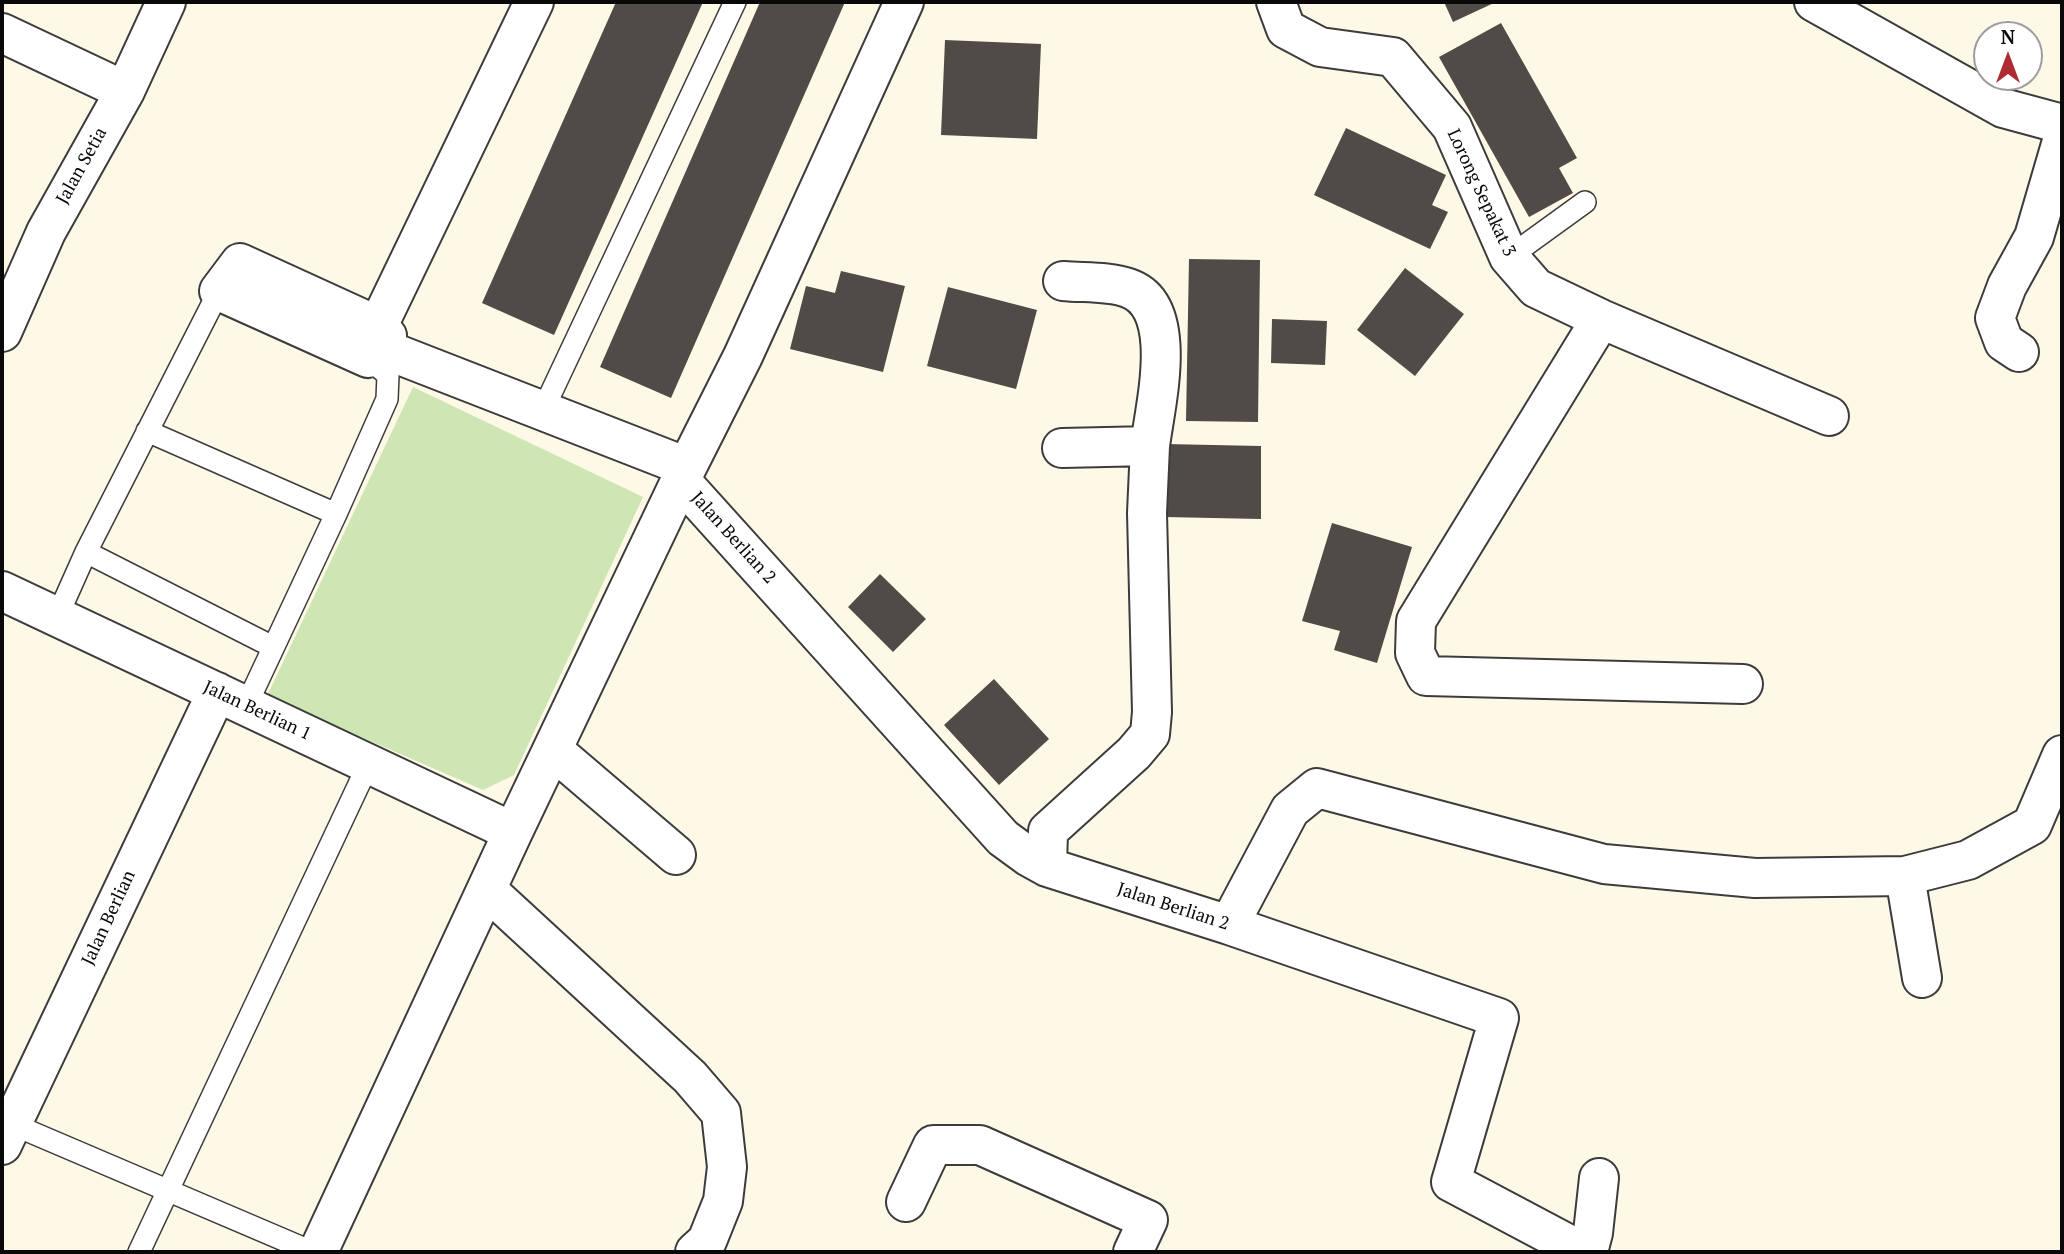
<!DOCTYPE html>
<style>
body{margin:0}
#map{position:relative;width:2064px;height:1254px;overflow:hidden;background:#fef9e7;font-family:"PT Serif",serif}
canvas{display:block}
.frame{position:absolute;inset:0;border:4px solid #090909;pointer-events:none}
.north{position:absolute;left:1973px;top:21px;width:70px;height:70px;box-sizing:border-box;background:#fff;border:2px solid #9d9d9d;border-radius:50%;rotate:0deg;font-size:19px;font-weight:700;line-height:28px;text-align:center;color:#090909}
.north::after{content:'';display:block;margin:auto;width:24px;height:32px;background:#b02a33;clip-path:polygon(50% 0,100% 100%,50% 72%,0 100%)}
</style>
<div id="map">
<canvas width="2064" height="1254"></canvas>
<div class="frame"></div>
<div class="north">N</div>
</div>
<script>
const ctx = document.querySelector('canvas').getContext('2d');
ctx.lineJoin = 'round';
function paint(path, color) { ctx.fillStyle = color; ctx.fill(path, 'evenodd'); }
function strokePath(path, color, width, dash) { ctx.strokeStyle = color; ctx.lineWidth = width; ctx.lineCap = dash ? 'butt' : 'round'; ctx.setLineDash(dash || []); ctx.stroke(path); }
function write(font, color, halo, rows, align = 'center') {
  ctx.font = font + ' "PT Serif",serif'; ctx.lineWidth = 7; ctx.setLineDash([]); ctx.textBaseline = 'middle'; ctx.strokeStyle = halo; ctx.fillStyle = color; for (const [text, x, y, turn = 0] of rows) {
    ctx.save(); ctx.translate(x, y); ctx.rotate((+turn || 0) * Math.PI / 180); ctx.textAlign = isNaN(turn) ? turn : align; if (halo) ctx.strokeText(text, 0, 0); ctx.fillText(text, 0, 0); ctx.restore();
  }
}
paint(new Path2D(`
 M413,387l230,110 -129,278 -31,15 -216,-94z`), '#cee5b4');
paint(new Path2D(`
 M616,2h87l-149,333 -72,-32z
 M760,2h85l-174,396 -71,-31z
 M1444,2h52l-43,20z
 M1501,23l76,135 -18,10 14,25 -44,24 -90,-160z
 M945,40l96,4 -4,95 -96,-4z
 M1346,128l100,47 -14,30 16,7 -18,37 -116,-54z
 M1189,259l71,1 -2,162 -72,-1z
 M1405,268l59,46 -49,62 -58,-46z
 M841,271l64,15 -22,86 -93,-23 16,-63 29,7z
 M948,287l89,23 -21,79 -89,-23z
 M1272,319l55,2 -2,44 -54,-2z
 M1165,444l96,2v73l-97,-2z
 M1332,523l80,24 -35,116 -43,-13 6,-19 -38,-10z
 M880,574l46,45 -33,33 -45,-45z
 M994,679l55,60 -50,46 -55,-60z`), '#514b47');
const lane = new Path2D(`
 M1509,257l76,-55
 M543,410l192,-408
 M147,431l189,83
 M86,552l133,-261
 M57,617l29,-65 187,95
 M246,706l90,-192 51,-115 1,-24 -20,-17
 M12,1124l300,128
 M139,1252l230,-489`);
const street = new Path2D(`
 M1276,2l10,27 34,18 73,10 59,70 57,130 27,31 65,31 228,97
 M1814,2l189,106 59,16
 M2,33l123,58
 M240,263l138,63 9,10 -3,13 -16,9 -149,-67z
 M1601,319l-185,302 -1,32 11,23 317,8
 M378,326l156,-324
 M2,332l44,-100 79,-141 41,-89
 M384,349l303,118
 M2019,352l-15,-10 -9,-24 12,-32 27,-49 28,-96
 M1062,448l88,-2c5,-41 31,-140 -22,-158 -20,-7 -44,-5 -65,-7
 M681,481l322,357 26,19 18,10 182,58 270,93 -48,164 132,70
 M2,591l511,241
 M553,750l123,105
 M1047,867l1,-36 86,-78 16,-19 2,-22 -5,-199 3,-67
 M1905,876l17,102
 M487,890l203,187 31,36 6,54 -4,34 -16,40 -12,11
 M1229,925l61,-115 27,-22 287,76 151,14 150,-2 63,-16 64,-35 30,-70
 M2,1145l215,-453
 M906,1202l27,-57h47l168,75 -15,32
 M318,1252l195,-420 174,-365 56,-111 161,-354
 M1588,1252l5,-19 6,-55`);
strokePath(lane, '#3c3c3c', 24);
strokePath(street, '#3c3c3c', 42);
strokePath(lane, '#fff', 21);
strokePath(street, '#fff', 38);
write('18px', '#090909', '#fff', [
 ["Jalan Setia",82,166,-61],
 ["Lorong Sepakat 3",1481,193,65],
 ["Jalan Berlian 2",733,538,48],
 ["Jalan Berlian 1",257,711,25],
 ["Jalan Berlian 2",1173,907,18],
 ["Jalan Berlian",109,918,-65]
]);
</script>
